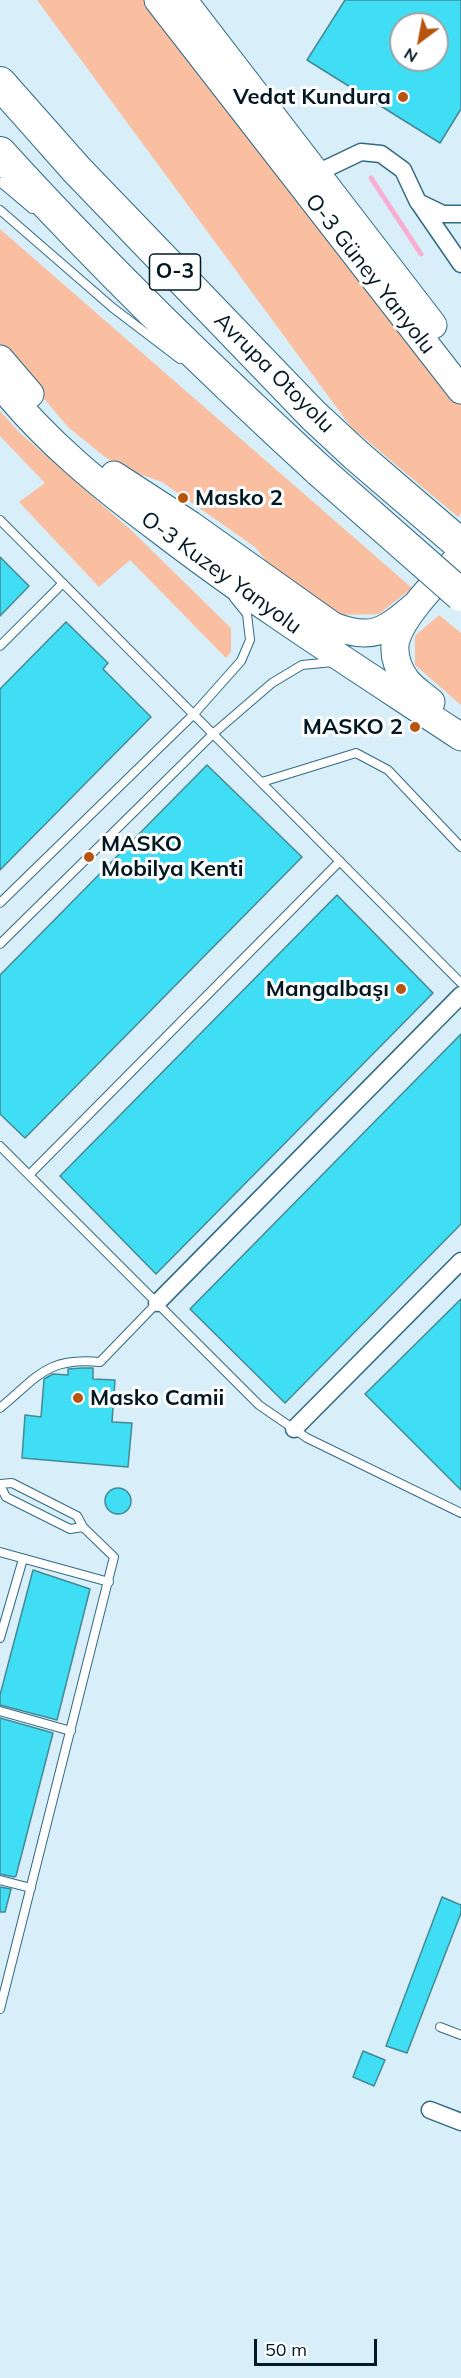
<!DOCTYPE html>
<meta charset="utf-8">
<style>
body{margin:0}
#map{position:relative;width:461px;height:2378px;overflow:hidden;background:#d8effa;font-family:Mulish,sans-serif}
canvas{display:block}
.north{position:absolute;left:389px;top:12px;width:60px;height:60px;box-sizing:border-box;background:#fff;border:2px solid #9aa3a7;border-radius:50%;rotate:212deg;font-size:16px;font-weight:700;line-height:24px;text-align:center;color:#021822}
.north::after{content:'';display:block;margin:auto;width:21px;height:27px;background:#b55510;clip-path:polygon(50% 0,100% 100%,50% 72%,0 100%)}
.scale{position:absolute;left:254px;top:2339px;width:123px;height:27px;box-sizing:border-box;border:3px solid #021822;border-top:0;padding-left:8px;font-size:18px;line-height:21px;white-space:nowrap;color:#021822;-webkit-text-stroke:4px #fff;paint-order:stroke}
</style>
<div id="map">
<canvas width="461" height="2378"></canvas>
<div class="north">N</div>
<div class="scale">50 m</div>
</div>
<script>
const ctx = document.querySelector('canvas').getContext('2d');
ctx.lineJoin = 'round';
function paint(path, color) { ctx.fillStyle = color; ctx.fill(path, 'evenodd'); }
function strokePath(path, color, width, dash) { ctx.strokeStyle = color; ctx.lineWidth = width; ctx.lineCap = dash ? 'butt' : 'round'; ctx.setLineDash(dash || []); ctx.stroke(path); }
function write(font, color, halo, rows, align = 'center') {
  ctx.font = font + ' Mulish,sans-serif'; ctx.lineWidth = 6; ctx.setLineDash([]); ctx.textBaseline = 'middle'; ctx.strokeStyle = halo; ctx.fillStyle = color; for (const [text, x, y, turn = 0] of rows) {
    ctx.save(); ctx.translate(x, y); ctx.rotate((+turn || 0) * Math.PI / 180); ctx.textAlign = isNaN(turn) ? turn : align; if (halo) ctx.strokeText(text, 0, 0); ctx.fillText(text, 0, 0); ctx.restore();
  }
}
paint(new Path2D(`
 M37,0h124l300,404v109l-3,4 -107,-90z
 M0,229l412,359 -33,26 -40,1 -61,-39 -23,-29 -93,-65 -37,-13 -20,-12 -37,-30 -68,-80z
 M0,411l20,22 112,98 99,97v24l-5,6 -96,-98 -31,27 -80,-85 26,-19 -45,-47z
 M439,615l22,18v72l-46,-40v-29z`), '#fabfa1');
strokePath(new Path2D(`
 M371,178l50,76`), '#f9afd3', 5);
const building = new Path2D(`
 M345,0h116v109l-21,34 -133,-83zM401,24h36v36h-36z
 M0,557l29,29 -29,30z
 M66,622l42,41 -5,6 48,48 -151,153v-181z
 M207,765l95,92 -277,281 -25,-24v-139z
 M337,895l96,98 -277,281 -96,-98z
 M461,1034v190l-176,179 -95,-94z
 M461,1299v191l-96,-96z
 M82,1368h11v11l22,1 -3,42 20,1 -4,44 -106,-9 3,-43 16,2 3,-38 9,-5 15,1v-6z
 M105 1501a13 13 0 1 1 26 0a13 13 0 1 1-26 0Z
 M33,1570l57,19 -33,131 -57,-15v-10z
 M0,1718l53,15 -37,143 -2,1 -14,-3z
 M0,1887l11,2 -6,23h-5z
 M442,1897l19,8v8l-54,140 -21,-7z
 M363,2051l22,9 -11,26 -21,-9z`);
paint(building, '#3fdef4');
strokePath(building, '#448994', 1.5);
const service = new Path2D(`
 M0,182l32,27
 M0,210l113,98 67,51
 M0,520l461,463
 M0,646l63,-63
 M262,782l94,-29 32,17 73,77
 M0,903l193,-188 48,-54 9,-21 -3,-26 -13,-16
 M0,944l214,-211 58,-50 30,-18 31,-3
 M0,1146l259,259 48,33 154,75
 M29,1175l311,-314
 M0,1408c38,-31 46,-51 100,-46l57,-59
 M0,1484l12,-1 65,33 6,11 31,30 -114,452
 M0,1485l6,12 64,32 13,-2
 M0,1552l109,30
 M0,1638l23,-79
 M0,1711l71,20
 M0,1880l31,8
 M440,2027l21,8`);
const minor = new Path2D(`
 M311,179l6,-6 44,-21 20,2 22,16 15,32 25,12h18
 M419,203l42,61
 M157,1303l304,-308
 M294,1429l167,-168
 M430,2110l31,12`);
const primary = new Path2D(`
 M158,0l303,390
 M183,0l250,325
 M0,359l30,35
 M0,384c45,57 103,104 161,147 96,74 199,139 300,206
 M114,475l77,50 142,101c41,16 53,4 84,-22
 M431,702c-8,-7 -19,-14 -25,-22 -7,-10 -12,-23 -11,-35 3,-27 48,-70 66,-90`);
const motorway = new Path2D(`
 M0,83l77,87 236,245 43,40 105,90
 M0,153c101,111 209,216 320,318`);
strokePath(service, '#316a83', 10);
strokePath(minor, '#316a83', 19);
strokePath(primary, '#316a83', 29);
strokePath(motorway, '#316a83', 34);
strokePath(service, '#fff', 8);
strokePath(minor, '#fff', 16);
strokePath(primary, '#fff', 27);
strokePath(motorway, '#fff', 32);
const motorwayBridge = new Path2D(`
 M320,471l141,124`);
strokePath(motorwayBridge, '#316a83', 34, []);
strokePath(motorwayBridge, '#fff', 32);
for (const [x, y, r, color] of [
 [403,97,6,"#b55510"],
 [183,498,6,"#b55510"],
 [415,727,6,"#b55510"],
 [89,857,6,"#b55510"],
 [401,989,6,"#b55510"],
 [78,1398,6,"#b55510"]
]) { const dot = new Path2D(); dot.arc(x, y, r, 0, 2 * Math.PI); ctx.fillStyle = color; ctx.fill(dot); strokePath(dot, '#fff', 2); }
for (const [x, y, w] of [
 [175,272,51]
]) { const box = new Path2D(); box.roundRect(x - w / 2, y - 18, w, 36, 4.5); ctx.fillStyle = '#fff'; ctx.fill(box); strokePath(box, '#021822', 1.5); }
write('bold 21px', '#021822', null, [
 ["O-3",175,272]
]);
write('bold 22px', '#021822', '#fff', [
 ["Vedat Kundura",391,97],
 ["Masko 2",195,498,"left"],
 ["MASKO 2",403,727],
 ["MASKO",101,844,"left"],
 ["Mobilya Kenti",101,869,"left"],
 ["Mangalbaşı",389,989],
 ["Masko Camii",90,1398,"left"]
], 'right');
write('22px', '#021822', '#fff', [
 ["O-3 Güney Yanyolu",370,274,52],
 ["Avrupa Otoyolu",274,373,45],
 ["O-3 Kuzey Yanyolu",221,573,36]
]);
</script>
